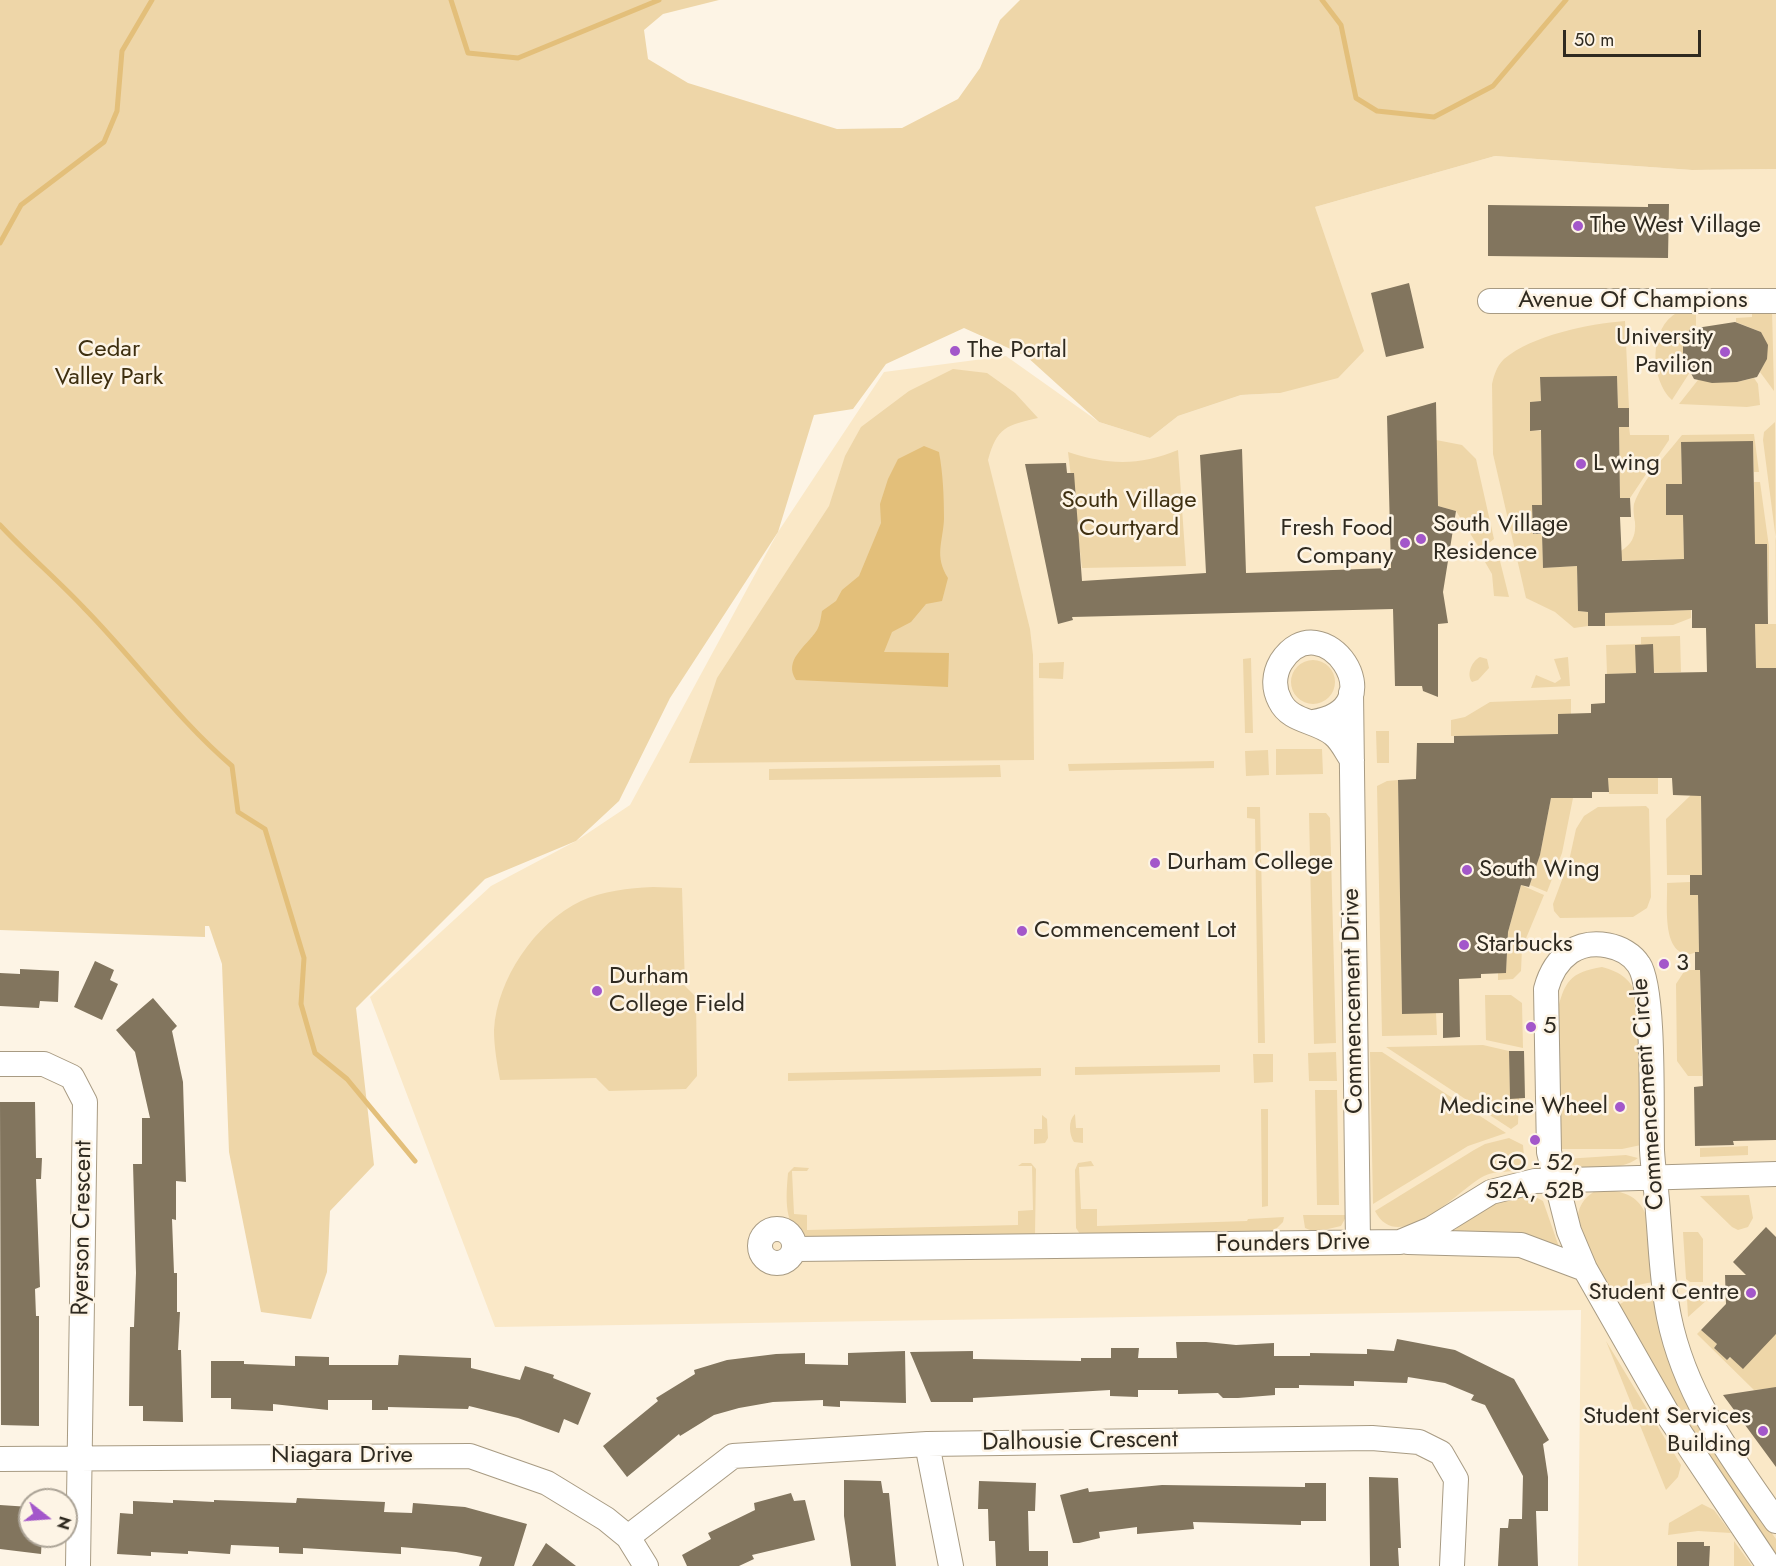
<!DOCTYPE html>
<style>
body{margin:0}
#map{position:relative;width:1776px;height:1566px;overflow:hidden;background:#fdf4e5;font-family:Jost,sans-serif}
canvas{display:block}
.north{position:absolute;left:18px;top:1488px;width:60px;height:60px;box-sizing:border-box;background:#fdf4e5;border:2px solid #aba396;border-radius:50%;rotate:107deg;font-size:16px;font-weight:700;line-height:24px;text-align:center;color:#2f2a20}
.north::after{content:'';display:block;margin:auto;width:21px;height:27px;background:#a357ca;clip-path:polygon(50% 0,100% 100%,50% 72%,0 100%)}
.scale{position:absolute;left:1563px;top:30px;width:138px;height:27px;box-sizing:border-box;border:3px solid #2f2a20;border-top:0;padding-left:8px;font-size:18px;line-height:21px;white-space:nowrap;color:#2f2a20;-webkit-text-stroke:4px #fdf4e5;paint-order:stroke}
</style>
<div id="map">
<canvas width="1776" height="1566"></canvas>
<div class="north">N</div>
<div class="scale">50 m</div>
</div>
<script>
const ctx = document.querySelector('canvas').getContext('2d');
ctx.lineJoin = 'round';
function paint(path, color) { ctx.fillStyle = color; ctx.fill(path, 'evenodd'); }
function strokePath(path, color, width, dash) { ctx.strokeStyle = color; ctx.lineWidth = width; ctx.lineCap = dash ? 'butt' : 'round'; ctx.setLineDash(dash || []); ctx.stroke(path); }
function write(font, color, halo, rows, align = 'center') {
  ctx.font = font + ' Jost,sans-serif'; ctx.lineWidth = 5; ctx.setLineDash([]); ctx.textBaseline = 'middle'; ctx.strokeStyle = halo; ctx.fillStyle = color; for (const [text, x, y, turn = 0] of rows) {
    ctx.save(); ctx.translate(x, y); ctx.rotate((+turn || 0) * Math.PI / 180); ctx.textAlign = isNaN(turn) ? turn : align; if (halo) ctx.strokeText(text, 0, 0); ctx.fillText(text, 0, 0); ctx.restore();
  }
}
paint(new Path2D(`
 M1495,156l197,14 84,-1v1397h-198l3,-256 -1086,17 -125,-330 121,-111 85,-45 54,-36 148,-273 106,-160 122,-16 93,66 51,16 28,-22 63,-21 39,-2 35,-186z`), '#fae8c7');
paint(new Path2D(`
 M0,0h719l-56,14 -19,16 4,29 40,24 149,46 65,-1 56,-29 22,-31 20,-48 20,-20h756v169l-84,1 -197,-14 -180,51 49,144 -26,27 -58,15 -39,2 -63,21 -28,22 -51,-16 -73,-66 -62,-28 -78,36 -33,45 -39,6 -36,117 -108,166 -51,103 -43,40 -91,38 -129,129 18,157 -44,46 -3,61 -16,47 -50,-7 -32,-160 -7,-188 -13,-38h-4v11l-205,-7z
 M1752,308l20,1 2,82 -14,-19c9,-16 9,-24 1,-40l-25,-10v-4l16,-1z
 M1696,309v17l-6,3 -7,29 7,14 -18,28c-22,-20 -24,-72 6,-88 4,-2 12,-2 18,-3z
 M1625,321l4,87h-11l-1,-32 -77,1 1,24 -11,1v28l11,1 1,74 -10,1 1,27 9,1 1,34 34,-2 1,45 10,1v14l-14,2 -19,-16 -29,-14 -33,-144 -1,-70c2,-9 5,-18 12,-25 29,-24 84,-35 121,-38z
 M953,369l34,4 28,20 23,25c-31,7 -41,9 -50,42l42,169 3,26 1,105 -345,3 28,-85 112,-172 16,-50 16,-29 48,-36z
 M1754,378l4,6 2,21 -13,2 -68,-3 19,-24 39,2z
 M1775,422l1,200v-82l-13,-100 1,-8z
 M1619,427h10l1,8h39v5l-39,58h-10z
 M1754,434l5,38h-5l-1,-30h-72l1,42 -16,1v30h17l1,44 -81,2c18,-11 34,-14 32,-39 -1,-5 -2,-13 -1,-18 9,-25 32,-49 48,-69z
 M1436,440l26,5 14,14 18,80 -9,7h-7l-22,-35 -18,-5z
 M1178,450l8,116 -104,2 -14,-116c39,13 72,14 110,-2z
 M1754,482h6l9,65v59l-2,-62h-39l26,-15z
 M1491,560l9,1 9,36 -15,-1 -2,-22 -7,-12z
 M1691,610v8l-18,7 -68,1v-13z
 M1755,624h21v44h-6l-13,39z
 M1680,636l1,36 -74,2 -1,-29 35,-1v-7z
 M1480,657l7,2 2,9 -11,12 -6,2c-6,-8 0,-21 8,-25z
 M1568,657l2,29 -39,2 5,-13 19,8 6,-4 -7,-20z
 M1251,658l2,75h-8l-2,-74z
 M1291 682a22 22 0 1 1 44 0a22 22 0 1 1-44 0Z
 M1064,662l-1,17 -24,-1v-15z
 M1571,699v15h-13v20l-107,2v-16l14,-3 25,-15z
 M1376,731h13v32h-12z
 M1276,749h46l1,25 -47,1z
 M1268,750l1,25 -23,1 -1,-25z
 M1214,761v7l-145,3 -1,-7z
 M1000,765l1,12 -232,3v-11z
 M1608,778h50v16h-49z
 M1398,780l4,233h34l1,22 -55,1 -5,-250 10,-5z
 M1701,791l1,84h-35l-1,-56 24,-23v-4z
 M1551,798h22l-11,55 -15,39 -17,-7 10,-30z
 M1646,806l3,3 2,88 -4,11 -14,9 -73,1 -6,-7 -1,-7 16,-43 7,-32 8,-13 14,-9z
 M1247,807h13l5,236h-7l-3,-224 -8,-1z
 M1309,813h17l4,5 6,225 -22,1z
 M1690,882v13h8l1,57c-5,0 -7,3 -12,2 -26,-3 -19,-53 -20,-71z
 M1521,885l23,10 -22,53 -1,23 -8,8 -15,1v-7h8l2,-41z
 M653,887l29,1 3,98 11,11 1,79 -11,13 -77,2 -13,-13 -96,2c-3,-17 -6,-33 -6,-50 3,-51 41,-107 87,-129 22,-10 47,-13 72,-14z
 M1602,967c19,5 30,13 36,32l3,146 -19,4h-61l-4,-136c7,-31 13,-41 45,-46z
 M1685,970h15l2,106h-14l-11,-15 -1,-77z
 M1485,995h26l11,8 1,45 -37,-8z
 M1483,1045l26,6 1,48 9,-1 -1,26 -7,5 -125,-82z
 M1336,1052l1,29h-28l-1,-28z
 M1370,1052h12l124,81 -38,13 -95,58z
 M1253,1054h20v28l-19,1z
 M1220,1065v7l-145,3v-8z
 M1041,1068v8l-253,5v-8z
 M1315,1090h22l2,115h-22z
 M1261,1109h7v97l-6,1z
 M1075,1114l1,14h7v15l-9,-1c-5,-7 -6,-22 1,-28z
 M1042,1115l5,4 1,19 -3,5 -11,1v-15h8z
 M1509,1138l14,7 2,23c-12,6 -28,1 -41,8 -24,12 -85,82 -109,35l99,-61 11,-6z
 M1748,1146v9l-48,2v-9z
 M1626,1155l12,3c-14,12 -61,16 -73,1z
 M1091,1161l3,5 -15,1 2,42h16v17l150,-5 1,-2 36,-2 -1,5 -11,11 -192,1 -4,-6 -1,-58 3,-7z
 M1022,1163h9l5,6 -1,66 -229,5c-23,-13 -20,-43 -18,-67l6,-6 15,1 -2,3h-15l2,43 13,1v15l211,-5v-14l15,-1 -1,-44h-14z
 M1597,1190c63,-2 51,44 56,92l-21,4 -20,11c-16,-29 -59,-84 -15,-107z
 M1528,1193l15,8 17,49 -111,-15 32,-28z
 M1749,1195l4,23 -5,9 -10,3 -6,-3 -32,-31z
 M1303,1215h44l-6,11 -26,6 -10,-4z
 M1683,1232h15l5,7v43h-13l-4,-3z
 M1655,1291l38,124 24,42 59,82v17l-114,-173 -45,-77 16,-10z
 M1693,1292l13,1 1,7 -19,17 -1,-19z
 M1701,1330l16,14 -3,4 13,12 49,-26v58l-4,-4 -18,2 -57,-56z
 M1606,1341l75,124 -3,12 -12,13z
 M1702,1504l12,6 17,23 -33,-2 -30,4 1,-12z
 M1734,1541l18,25h-18z`), '#eed6a8');
paint(new Path2D(`
 M924,446l15,6c4,22 5,44 5,67 -1,23 -10,37 4,59l-6,23 -16,3 -15,18 -19,10 -8,20 65,1 -1,34 -152,-7c-13,-20 10,-33 21,-50 3,-5 4,-13 5,-19l14,-10 6,-11 17,-14 22,-53 -1,-19 8,-25 10,-20z`), '#e3bf7a');
strokePath(new Path2D(`
 M451,0l17,53 50,5 141,-58
 M1322,0l19,25 15,73 21,13 57,6 59,-31 73,-86
 M0,243l21,-38 83,-63 13,-31 5,-60 30,-51
 M0,525c27,29 58,55 85,84 50,51 93,111 147,157l6,46 27,17 39,129 -3,46 14,49 32,26 68,82`), '#e3bf7a', 5);
paint(new Path2D(`
 M1648,204h21l-1,54 -180,-2v-51l160,2z
 M1409,283l15,65 -38,9 -15,-64z
 M1735,322l26,10 7,13 -1,14 -10,18 -20,5 -25,1 -18,-4 -11,-21v-11l7,-18z
 M1617,376l1,32h11v19h-10l1,71h10l1,19h-11l2,44 62,-2 -1,-44h-17v-31h16l-1,-42 72,-1 2,103h12l1,80h-13l1,44h20v472l-43,1 1,4 -39,1 -1,-59 9,-1 -3,-116h-5v-18h4l-1,-57h-8v-20h12l-1,-79 -28,-1 -1,-17h-64l1,14h-17v6h-41l-11,57 -11,32 -8,-2 -13,47 -2,41 -25,1v4l-22,1 1,58 -17,1v-25l-41,1 -4,-234 18,-1 1,-36h37v-7l104,-2v-20l33,-1v-9l14,-1v-29l31,-1 -1,-28 18,-1 1,29 53,-1 -1,-44h-14v-18l-87,3v13h-17v-14l-10,-1 -1,-45 -34,2 -1,-34h-9l-1,-29h10l-1,-75 -11,1v-29l11,-1 -1,-24z
 M1436,402l2,104 18,5 -13,81 5,31 -10,1v73l-15,-6 -1,-5h-27l-2,-77 -321,8 1,3 -15,4 -33,-160 41,-1 1,10h7l8,108 124,-8 -6,-118 42,-6 4,124 145,-5 -4,-152z
 M95,961l19,9 -4,10 8,4 -16,36 -28,-13z
 M20,969l39,2 -1,31 -18,-1 -1,7 -39,-2v-33l20,1z
 M153,998l24,28 -5,5 11,51 3,100 -10,-1v39l-4,-1 2,54h3v39h3l-2,38h3l2,72 -40,-1v-15h-14l1,-79h4l2,-54 -3,-109h9v-46h8l-15,-66 -19,-22z
 M1509,1051h15l1,47 -15,1z
 M0,1102h35l1,56h6l-1,21h-5l4,108 -5,2 1,27h3v110l-38,-1z
 M1766,1227l10,10v97l-33,35 -13,-12 -3,3 -13,-12 3,-4 -16,-14 25,-26 -1,-29h21l-13,-13z
 M1397,1339l58,11 59,29 35,61 -6,4 5,33v34h-12l2,55h-40l2,-38h8l1,-9h13l1,-43 -38,-71 -14,-5 3,-5 -29,-12 -37,-6 -1,6 -53,-2v5l-55,-1v3h-24v7l-37,3h-15l-5,-5 -40,1v-4h-40v7l-28,-1v-6l-137,8v4h-42l-21,-50 63,-1v8l108,2v-3h30v-10h28l-1,10h39l-1,-16h30l30,3 38,-2v13h36v-3l57,1v-5l27,2z
 M905,1351l1,52 -66,-2v6l-17,-1v-6l-50,2 -34,6 -25,7 -34,21 -1,-2 -52,43 -24,-31 55,-45 -2,-3 39,-24 -1,-4 33,-10 49,-6 29,-1v11l43,1v-12z
 M399,1355l72,3v10l49,12 5,-14 29,9 -1,3 38,15 -13,32 -14,-6 -5,14 -41,-15 -49,-12 -1,3 -80,-2v3h-16v-10h-44v10l-55,-6v7l-42,-2v-11h-20v-37h33v3l51,2v-10l34,1v8h69z
 M1776,1387v80l-53,-72z
 M1369,1477l29,1 3,70h-3l1,18h-29z
 M844,1480l37,1 2,12h6l7,73h-45l-7,-50z
 M979,1481l57,2 -1,28h-7l1,40h19v15h-52l-1,-25h-6l-1,-32h-10z
 M1305,1483h21v38h-25v4l-108,-3 1,7 -57,5v-7l-38,5 1,6 -21,5h-6l-13,-48 28,-7 1,4 73,-7 143,2z
 M791,1493l3,8 11,-1 10,40 -63,15 2,4 -15,7h-52l-5,-11 29,-16 -3,-6 47,-23 -1,-7z
 M297,1498l88,4 -1,10 28,1 1,-10 52,4 62,17 -13,42h-35l3,-9 -26,-5 -55,-5v7l-98,-6v6l-24,-1v-6l-48,-2 -1,9 -42,-3v3l-37,-2v4l-34,-2 3,-41 13,1v-13l40,2v-3l41,2v-2l82,3z
 M0,1505l30,2v29h12l-1,18 -41,-5z
 M1677,1542h27v4h6l-1,20h-32z
 M546,1543l30,23h-44z`), '#82755e');
const minor = new Path2D(`
 M1490,301h286
 M1351,693l7,549
 M1313,722c87,-14 8,-123 -32,-60 -7,12 -8,26 -1,39 10,21 36,19 53,33 8,6 13,17 19,26
 M0,1064h44l28,13 13,25 -7,464
 M760 1246a17 17 0 1 1 34 0a17 17 0 1 1-34 0Z
 M1408,1242l113,3 64,24
 M796,1249l604,-7 31,-13 60,-37 44,-11 241,-7
 M927,1444l24,122
 M0,1459l470,-3 77,27 59,36 22,18 18,29
 M628,1537l105,-81 194,-12 445,-6 47,4 22,11 15,26 -4,87
 M1769,1566l-99,-148 -85,-149 -16,-38 -20,-79 -3,-163c4,-15 11,-28 24,-37 21,-14 56,-8 69,13 16,24 12,149 13,185 1,21 5,42 6,63 3,35 4,70 11,104 16,79 62,140 107,204`);
strokePath(minor, '#a89b83', 26);
strokePath(minor, '#fff', 24);
for (const [x, y, r, color] of [
 [1578,226,6,"#a357ca"],
 [955,351,6,"#a357ca"],
 [1725,352,6,"#a357ca"],
 [1581,464,6,"#a357ca"],
 [1421,539,6,"#a357ca"],
 [1405,543,6,"#a357ca"],
 [1155,863,6,"#a357ca"],
 [1467,870,6,"#a357ca"],
 [1022,931,6,"#a357ca"],
 [1464,945,6,"#a357ca"],
 [1664,964,6,"#a357ca"],
 [597,991,6,"#a357ca"],
 [1531,1027,6,"#a357ca"],
 [1620,1107,6,"#a357ca"],
 [1535,1140,6,"#a357ca"],
 [1751,1293,6,"#a357ca"],
 [1763,1431,6,"#a357ca"]
]) { const dot = new Path2D(); dot.arc(x, y, r, 0, 2 * Math.PI); ctx.fillStyle = color; ctx.fill(dot); strokePath(dot, '#fdf4e5', 2); }
write('24px', '#2f2a20', '#fdf4e5', [
 ["The West Village",1590,226],
 ["University",1713,338,"right"],
 ["Pavilion",1713,366,"right"],
 ["The Portal",967,351],
 ["L wing",1593,464],
 ["South Village",1433,525],
 ["Residence",1433,553],
 ["Fresh Food",1393,529,"right"],
 ["Company",1393,557,"right"],
 ["Durham College",1167,863],
 ["South Wing",1479,870],
 ["Commencement Lot",1034,931],
 ["Starbucks",1476,945],
 ["3",1676,964],
 ["Durham",609,977],
 ["College Field",609,1005],
 ["5",1543,1027],
 ["Medicine Wheel",1608,1107,"right"],
 ["GO - 52,",1535,1164,"center"],
 ["52A, 52B",1535,1192,"center"],
 ["Student Centre",1739,1293,"right"],
 ["Student Services",1751,1417,"right"],
 ["Building",1751,1445,"right"]
], 'left');
write('24px', '#2f2a20', '#fdf4e5', [
 ["Avenue Of Champions",1633,301],
 ["Commencement Drive",1354,1001,-91],
 ["Commencement Circle",1649,1094,-94],
 ["Ryerson Crescent",83,1228,-89],
 ["Founders Drive",1293,1244,-1],
 ["Dalhousie Crescent",1080,1442,-1],
 ["Niagara Drive",342,1456]
]);
write('24px', '#3e2f10', '#fdf4e5', [
 ["Cedar",109,350],
 ["Valley Park",109,378],
 ["South Village",1129,501],
 ["Courtyard",1129,529]
]);
</script>
